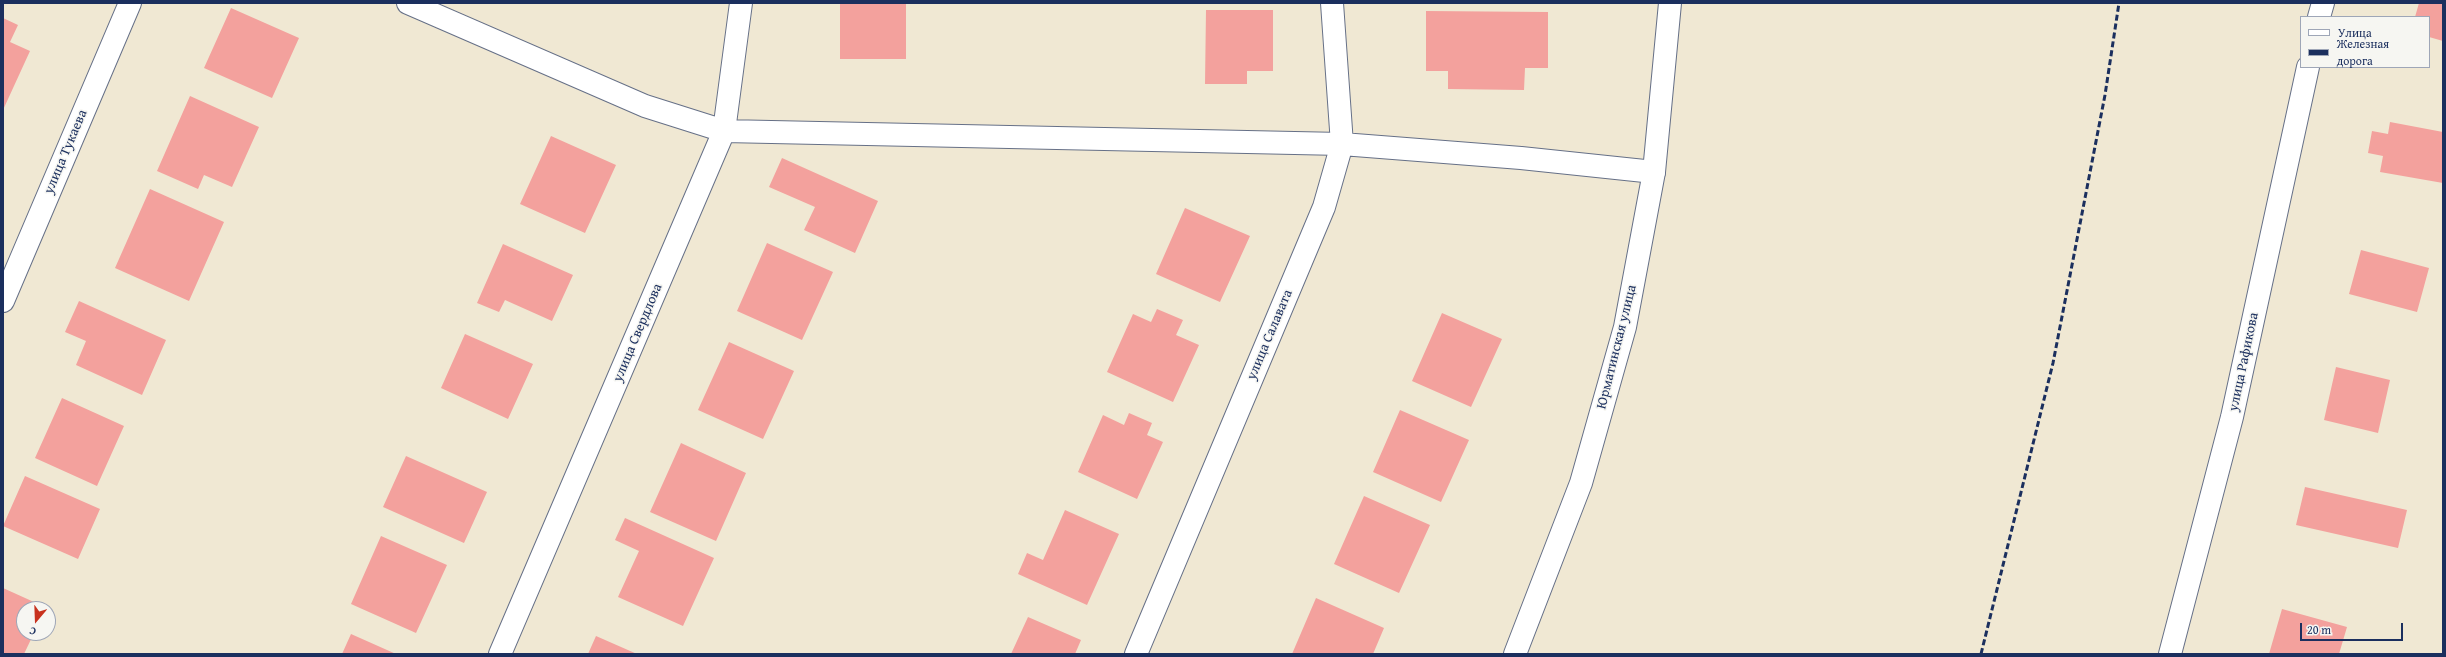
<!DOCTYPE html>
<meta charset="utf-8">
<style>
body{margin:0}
#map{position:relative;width:2446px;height:657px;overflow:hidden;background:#f0e8d3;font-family:"Gentium Book Plus",serif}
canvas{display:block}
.frame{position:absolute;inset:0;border:4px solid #1b2f5e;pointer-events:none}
.legend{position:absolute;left:2300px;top:16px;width:130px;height:52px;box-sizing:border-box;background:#f6f6f2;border:1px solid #9ea6b7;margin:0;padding:5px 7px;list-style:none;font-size:12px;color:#1b2f5e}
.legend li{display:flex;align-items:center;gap:8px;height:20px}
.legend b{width:20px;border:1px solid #9ea6b7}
.north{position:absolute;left:16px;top:601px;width:40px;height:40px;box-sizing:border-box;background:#f6f6f2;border:1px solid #9ea6b7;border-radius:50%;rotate:199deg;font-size:11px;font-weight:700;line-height:16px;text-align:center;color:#1b2f5e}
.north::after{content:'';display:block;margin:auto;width:14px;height:18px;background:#c8321e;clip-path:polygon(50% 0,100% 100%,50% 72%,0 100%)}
.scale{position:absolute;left:2300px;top:623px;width:103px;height:18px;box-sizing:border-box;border:2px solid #1b2f5e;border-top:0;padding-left:5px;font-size:12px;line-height:14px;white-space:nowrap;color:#1b2f5e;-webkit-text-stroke:3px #f6f6f2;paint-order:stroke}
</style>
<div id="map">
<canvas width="2446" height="657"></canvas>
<div class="frame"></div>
<ul class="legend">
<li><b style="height:5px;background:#fff"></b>Улица</li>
<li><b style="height:5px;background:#1b2f5e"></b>Железная дорога</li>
</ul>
<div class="north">С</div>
<div class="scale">20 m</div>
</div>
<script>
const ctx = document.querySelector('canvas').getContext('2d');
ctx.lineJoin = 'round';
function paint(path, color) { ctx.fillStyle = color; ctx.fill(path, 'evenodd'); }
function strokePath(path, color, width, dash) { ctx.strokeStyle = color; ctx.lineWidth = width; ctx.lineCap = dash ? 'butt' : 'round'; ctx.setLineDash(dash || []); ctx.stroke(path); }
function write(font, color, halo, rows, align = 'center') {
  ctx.font = font + ' "Gentium Book Plus",serif'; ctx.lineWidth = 3; ctx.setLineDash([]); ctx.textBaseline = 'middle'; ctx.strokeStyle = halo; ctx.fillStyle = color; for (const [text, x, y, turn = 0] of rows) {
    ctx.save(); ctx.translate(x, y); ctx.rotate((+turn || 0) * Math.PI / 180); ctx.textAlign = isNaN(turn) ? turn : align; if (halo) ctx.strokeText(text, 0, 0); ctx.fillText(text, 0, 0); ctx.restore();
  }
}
paint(new Path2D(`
 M840,3h66v56h-66z
 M2419,3h24v38l-14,-4v-20h-14z
 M231,8l68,30 -27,60 -68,-30z
 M1206,10h67v61h-26v13h-42z
 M1426,11l122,1v56h-23l-1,22 -76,-1v-18h-22z
 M3,18l15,7 -8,17 20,9 -27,59z
 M190,96l69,31 -27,60 -28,-12 -6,14 -41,-18z
 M2390,122l53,10v51l-63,-11 3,-16 -15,-3 4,-22 16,3z
 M551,136l65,29 -31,68 -65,-29z
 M782,158l96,43 -23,52 -51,-23 11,-23 -46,-20z
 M150,189l74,33 -35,79 -74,-33z
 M1185,208l65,28 -30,66 -64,-28z
 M767,243l66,29 -31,68 -65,-29z
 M503,244l70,31 -21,46 -47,-21 -6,12 -22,-9z
 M2361,250l68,18 -12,44 -68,-18z
 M79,301l87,39 -24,55 -66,-30 10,-24 -21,-9z
 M1157,309l26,11 -7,15 23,10 -26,57 -66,-30 26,-58 18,8z
 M1442,313l60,26 -31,68 -59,-26z
 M465,334l68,30 -25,55 -67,-31z
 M729,342l65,29 -31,68 -65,-29z
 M2336,367l54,13 -12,53 -54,-13z
 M62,398l62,28 -27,60 -62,-28z
 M1400,410l69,30 -28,62 -68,-30z
 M1129,413l23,10 -5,12 16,7 -26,57 -59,-27 25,-57 21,10z
 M681,443l65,30 -30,68 -66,-29z
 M406,456l81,36 -23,51 -81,-36z
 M25,476l75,33 -22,50 -75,-33z
 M2305,487l102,23 -9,38 -102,-23z
 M1364,496l66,29 -31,68 -65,-29z
 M1065,510l54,24 -32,71 -69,-31 9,-21 16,7z
 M625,518l89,40 -31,68 -65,-29 21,-46 -24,-11z
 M381,536l66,29 -31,68 -65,-29z
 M3,588l42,19 -1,2h-20v24h10l-10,21h-21z
 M1316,598l68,30 -11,26h-81z
 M2282,609l65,18 -8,27h-70z
 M1028,617l53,23 -6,14h-64z
 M351,634l45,20h-54z
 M596,636l41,18h-49z`), '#f3a19d');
const street = new Path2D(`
 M408,3l237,103 79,25 618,13 179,14 133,14
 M2319,17l4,-14
 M3,301l127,-298
 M500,654l224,-523 17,-128
 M1136,654l188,-447 18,-63 -10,-141
 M2170,654l62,-237 76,-350`);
const secondary = new Path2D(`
 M1515,654l66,-171 44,-156 29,-155 16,-169`);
strokePath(street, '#667087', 24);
strokePath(secondary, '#667087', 24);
strokePath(street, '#fff', 22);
strokePath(secondary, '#fff', 22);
strokePath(new Path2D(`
 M1981,654l72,-291 52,-268 14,-92`), '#1b2f5e', 3, [6, 3]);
write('14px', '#1b2f5e', '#f6f6f2', [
 ["улица Тукаева",66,152,-67],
 ["улица Свердлова",638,333,-67],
 ["улица Салавата",1270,335,-67],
 ["Юрматинская улица",1617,347,-76],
 ["улица Рафикова",2244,362,-78]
]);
</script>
